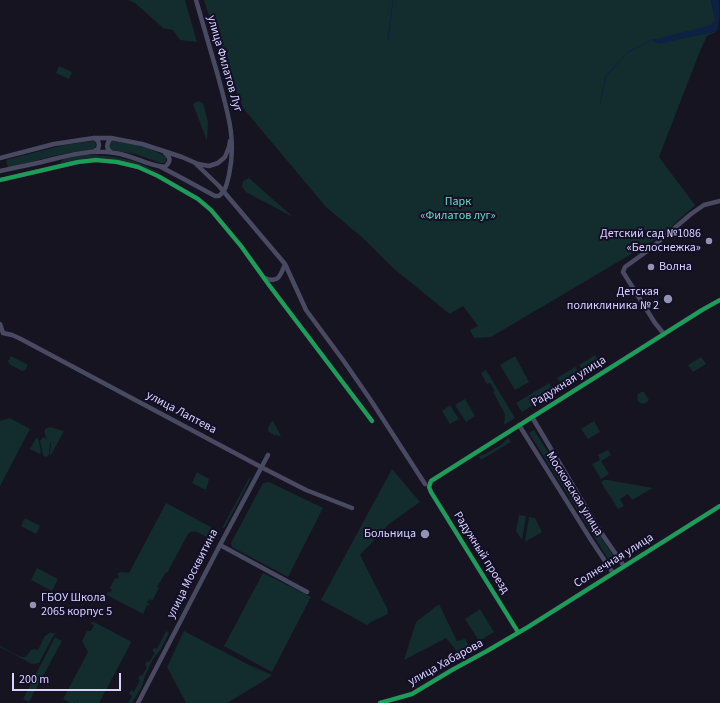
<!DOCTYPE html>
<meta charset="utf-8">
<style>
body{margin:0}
#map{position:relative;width:720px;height:703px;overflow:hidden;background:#161421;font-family:"Source Sans 3",sans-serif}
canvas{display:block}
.scale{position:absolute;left:12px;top:673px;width:109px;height:18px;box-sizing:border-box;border:2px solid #d9d4ff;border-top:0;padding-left:5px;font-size:12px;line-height:14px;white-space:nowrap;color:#d9d4ff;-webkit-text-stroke:3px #130f26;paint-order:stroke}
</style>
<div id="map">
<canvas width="720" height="703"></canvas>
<div class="scale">200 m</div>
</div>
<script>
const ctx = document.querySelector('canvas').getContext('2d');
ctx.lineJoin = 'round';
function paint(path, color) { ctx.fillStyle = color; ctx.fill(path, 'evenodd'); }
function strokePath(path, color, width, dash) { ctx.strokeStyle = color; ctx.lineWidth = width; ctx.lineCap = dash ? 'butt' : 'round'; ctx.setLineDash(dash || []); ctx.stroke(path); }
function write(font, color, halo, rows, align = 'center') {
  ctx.font = font + ' "Source Sans 3",sans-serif'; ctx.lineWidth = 4; ctx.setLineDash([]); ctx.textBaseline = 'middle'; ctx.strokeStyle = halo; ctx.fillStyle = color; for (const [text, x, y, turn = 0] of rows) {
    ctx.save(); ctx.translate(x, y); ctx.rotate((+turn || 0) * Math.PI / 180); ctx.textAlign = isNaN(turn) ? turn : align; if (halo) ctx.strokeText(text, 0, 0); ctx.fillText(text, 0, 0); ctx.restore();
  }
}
paint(new Path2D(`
 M128,0h57l12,42 -17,-2 -7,-10 -10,-2 -28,-25z
 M204,0h507l4,19 -3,6 -25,12 30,-6 -10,5 -7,15 -41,106 36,48 -35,32 -169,100 -17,1 -4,-8 8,-4 -15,-20 -13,8 -4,-3 -27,-22 -25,-20 -30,-30 -38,-32 -83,-99 -21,-52z
 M59,66l13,6 -3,7 -13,-6z
 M198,101l5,2 5,19 -1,19 -14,-37z
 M93,141l2,1 1,3 -2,5c-29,1 -58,11 -86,18l-2,-8 58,-15z
 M112,141c19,2 38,6 54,16v5l-2,1h-3l-26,-9 -23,-4 -3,-3 1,-5z
 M82,155c18,0 36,1 54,7 8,3 15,7 23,10v1c-26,-10 -49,-17 -76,-14 -8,1 -17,4 -24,4l5,-4z
 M249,178l44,39 -47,-25 -4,-5 1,-6z
 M595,355l6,9 -16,10 -6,-9z
 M11,356l17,9 -3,5 -3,1 -13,-7 -1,-3z
 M515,356l14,26 -14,8 -15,-25z
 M701,357l5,7 -13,8 -5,-7z
 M575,367l6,8 -5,3 -3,-5 -3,2 1,2 -9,5 2,3h-2l-5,-7z
 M486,370l29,48 -11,7 1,-11 -12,-22 2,-1 -5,-8 -3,1 -6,-11z
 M549,383l3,4 7,-1 2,2 -39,24 -6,-9z
 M641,392h3l5,8c-3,4 -8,5 -11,1l-1,-6z
 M465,399l10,17 -9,6 -11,-17z
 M450,405l9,14 -9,5 -8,-13z
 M10,418l20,11 -30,57v-65z
 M272,421h1l8,15 -7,-1 -6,-4v-3z
 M594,421l6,11 -12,7 -7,-10z
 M50,427l14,4 -13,24h-1l1,-12 -1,-1 -1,12 -1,2 -3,1 -2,-2 -3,-14 3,-4 4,2c-2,-3 -3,-6 -2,-10z
 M534,430l81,129 -5,3 -81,-129z
 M36,438h2l3,13 -1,3 -10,-5z
 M508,438l3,4 -30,18 -2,-4 6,-2 16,-9z
 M608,450l3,5 -10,6 8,13 -8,5 -9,-15 8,-4 -2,-5z
 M392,469l28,33 -31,22 -29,31 27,53 1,6 -17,8 -4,3 -46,-25z
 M197,472l12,7 -3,10h-2l-12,-6z
 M249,478h2l-26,49 -3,1z
 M604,480h4l45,8 -21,12 -4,-6 -8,5 4,7 -6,3 -16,-25v-2z
 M269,482l54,26 -35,69 -56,-30 -1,-4 32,-60z
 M166,503l45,24c1,3 -2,8 -4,10 -7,-3 -13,-9 -19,-3l-21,39 -1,-1 -9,15 2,1 -7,13 -3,-2 -2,4 3,1 -1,2 -2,-1 -4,9 -36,-19v-1l1,-2 2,1 2,-3 -2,-2 5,-10 3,1 1,-3 -2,-2c3,-3 8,-1 12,-1z
 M519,515l7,1 -4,24 -6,-9z
 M529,517l6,1 7,14 -17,10z
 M25,518l15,8 -4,8 -15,-8z
 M37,568l21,11 -6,12 -21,-11z
 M263,573l48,24 -39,75 -48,-26z
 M439,604l18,37 8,-2 7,11 -12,5 -14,-17 -42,22 12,-38z
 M480,609l14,23 -15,9 -14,-22z
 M92,622h2l36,19 1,2 -32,60h-23l-2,-1 -1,1h-3l-7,-4 25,-47 -6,-11 5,-10h4l3,-6 -3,-1z
 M166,631l3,2 -8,16 -8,10 -8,17 -3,10 -10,17h-4l4,-7 -3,-2 2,-4 3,2 6,-12 -2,-1 2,-4 2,1 5,-9 -2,-2 2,-4 2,1 6,-9 -3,-2 2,-3 3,1z
 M184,631l65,34 23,10 -7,5 -38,23h-41l-19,-36z
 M50,633h5l-16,30 -7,1 -32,-17v-1c5,2 20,13 25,11 3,-2 5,-6 7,-8l6,1 7,-14z
 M55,637l7,4 -33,61 -6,-3z`), '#132c2d');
paint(new Path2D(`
 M711,0h8c1,11 1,20 -2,31l-59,13 -6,-4 60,-15 3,-6z`), '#0d2144');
strokePath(new Path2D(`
 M388,39l5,-39
 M600,104l6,-28 22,-24 24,-12`), '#0d2144', 1);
strokePath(new Path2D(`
 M111,138c-4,5 -6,10 0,14
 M93,152l5,-3 1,-4 -1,-4 -4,-3
 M0,158l54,-14 40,-6h17l31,6 40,13 16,7 11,2 9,-3 7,-6 4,-10 1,-6
 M195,163l24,23 66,78 21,46 37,50 27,39 55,85
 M159,166l21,11 35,19h4c7,-5 8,-13 10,-21 8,-37 -2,-64 -11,-99 -7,-25 -15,-51 -22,-76
 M0,171c14,-3 28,-6 42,-9 24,-6 48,-13 73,-9 17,2 33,13 50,14 6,-6 6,-9 0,-14
 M0,180l78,-18 18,-2 21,2 21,5 20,9 40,23 13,11 30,36 28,39 103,136
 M265,278c13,6 16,-3 20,-14
 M0,324l3,9
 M3,333l9,2 7,3 242,129 45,23 46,18
 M664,334l-9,-11 -32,-51 2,-5 25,-18 41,-35 13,-9 16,-4
 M532,417l68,114 24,35
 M519,425l72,115 22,33
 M220,545l87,47
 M518,632l-87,-140 -2,-5 2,-6 271,-171 18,-10
 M138,703l82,-158 48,-90
 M380,703l32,-9 40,-24 35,-19 41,-24 192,-121`), '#4a4962', 4.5);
strokePath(new Path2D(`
 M0,180l78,-18 18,-2 21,2 21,5 20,9 40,23 13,11 30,36 28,39 103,136
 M518,632l-87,-140 -2,-5 2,-6 271,-171 18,-10
 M380,703l32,-9 40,-24 35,-19 41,-24 192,-121`), '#1a9f57', 4);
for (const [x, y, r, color] of [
 [709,241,4,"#9591b1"],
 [651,267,4,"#9591b1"],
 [668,299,5,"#9591b1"],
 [425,534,5,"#9591b1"],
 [33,605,4,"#9591b1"]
]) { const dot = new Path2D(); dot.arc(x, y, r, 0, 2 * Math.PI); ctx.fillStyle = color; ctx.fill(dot); strokePath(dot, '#130f26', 1.5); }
write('12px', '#d9d4ff', '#130f26', [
 ["улица Филатов Луг",224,64,74],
 ["Радужная улица",569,382,-32],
 ["улица Лаптева",181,413,28],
 ["Московская улица",574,494,58],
 ["Радужный проезд",481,553,58],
 ["Солнечная улица",614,561,-32],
 ["улица Москвитина",193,574,-63],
 ["улица Хабарова",446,663,-29]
]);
write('12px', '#5fe0c0', '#130f26', [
 ["Парк",458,202],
 ["«Филатов луг»",458,216]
]);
write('12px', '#d9d4ff', '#130f26', [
 ["Детский сад №1086",701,234],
 ["«Белоснежка»",701,248],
 ["Волна",659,267,"left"],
 ["Детская",659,292],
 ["поликлиника № 2",659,306],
 ["Больница",416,534],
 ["ГБОУ Школа",41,598,"left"],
 ["2065 корпус 5",41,612,"left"]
], 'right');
</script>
